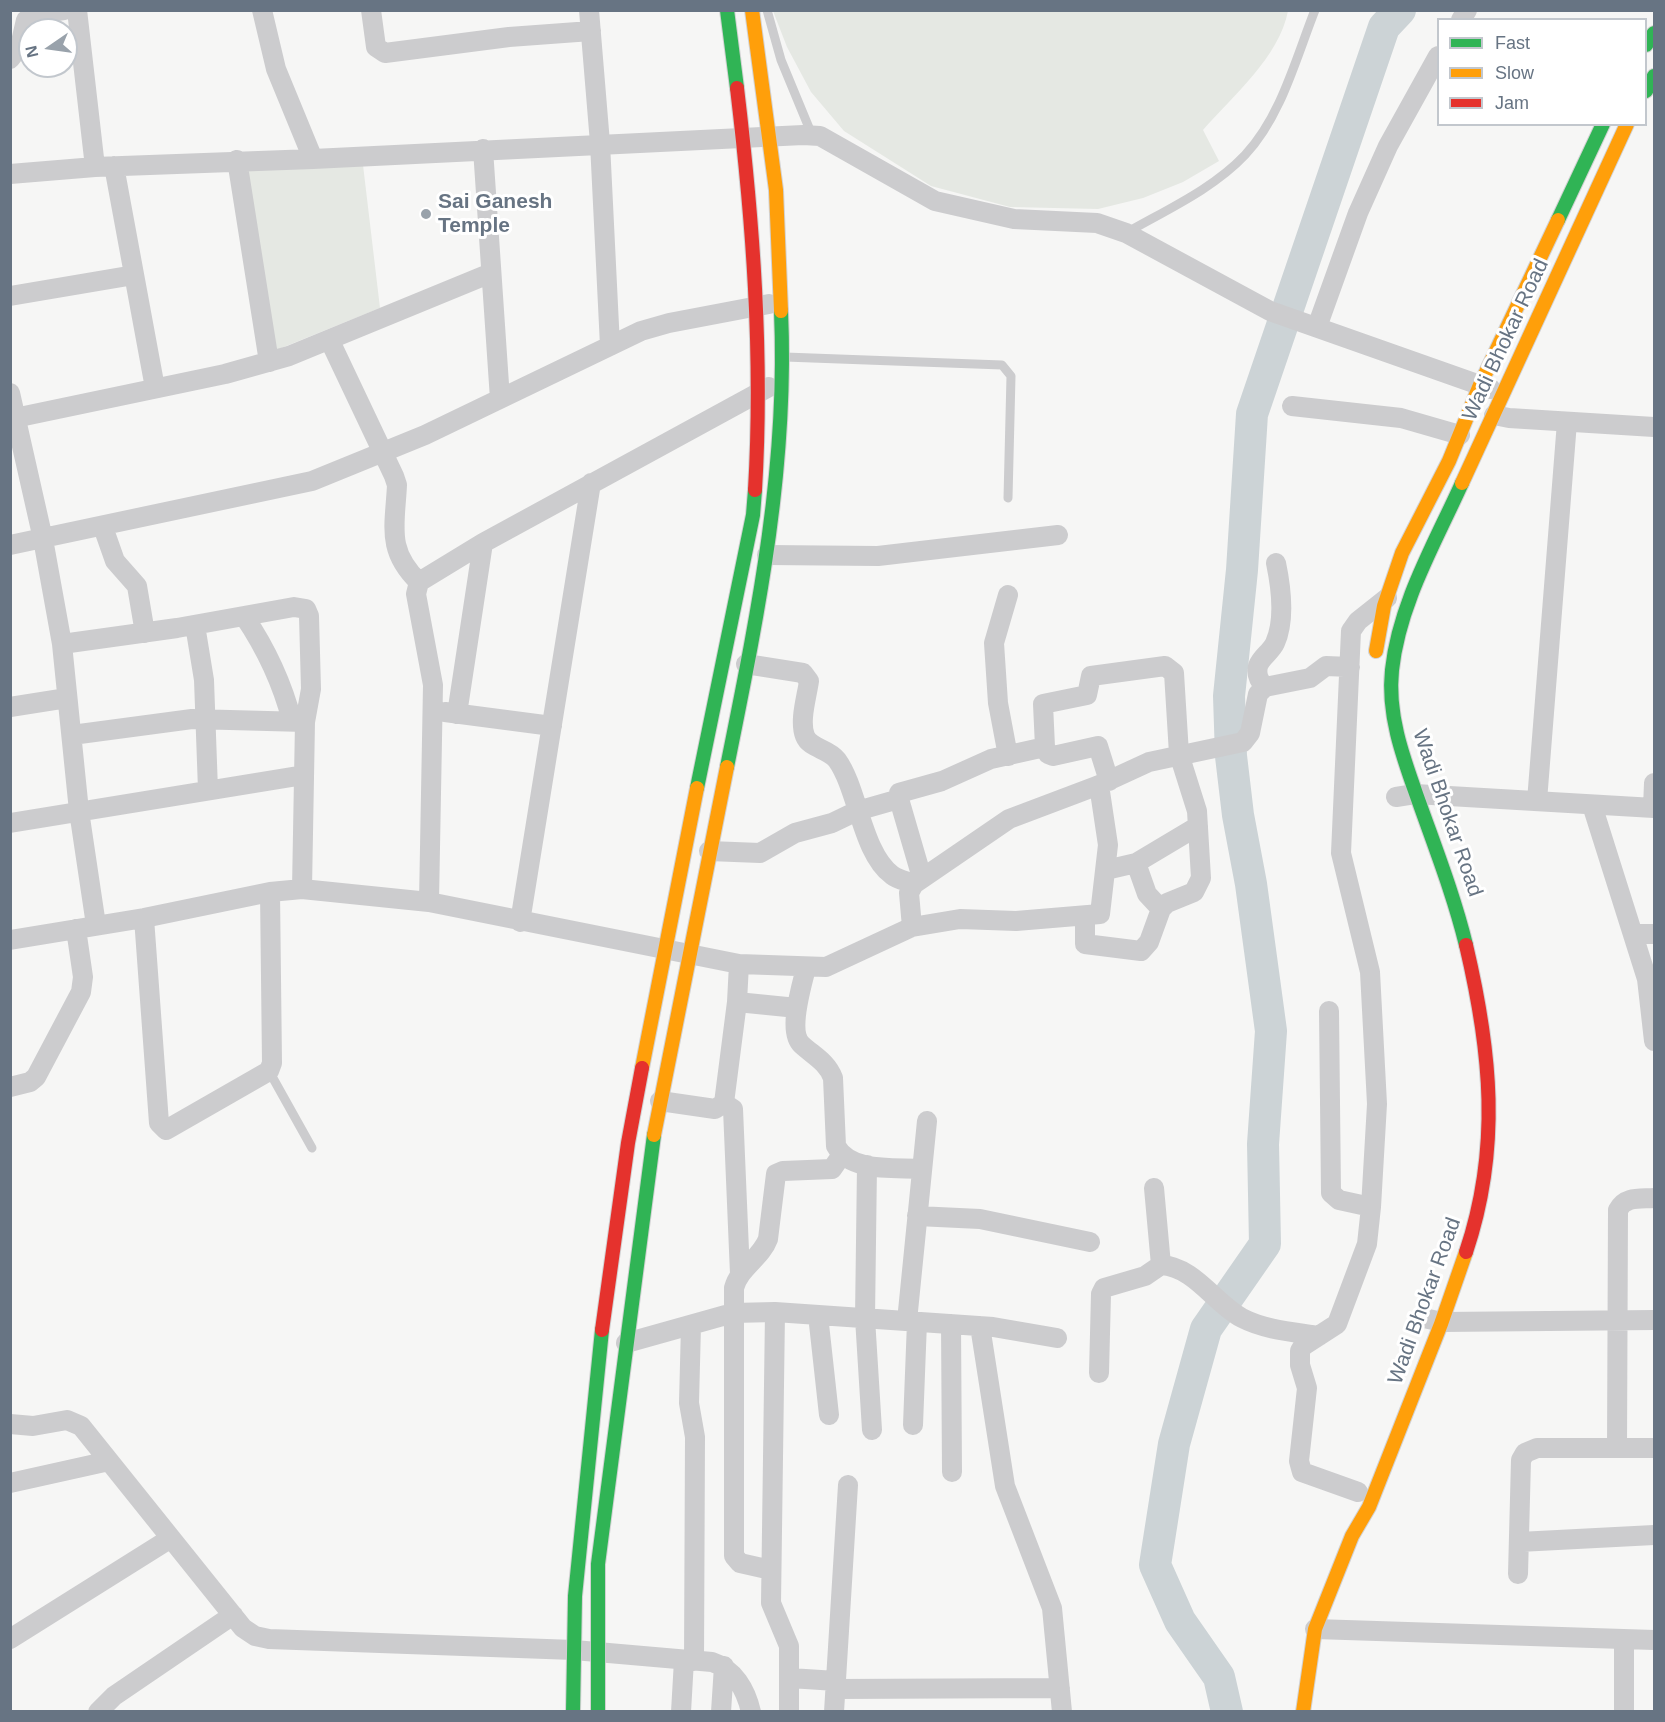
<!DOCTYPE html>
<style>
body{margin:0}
#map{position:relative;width:1665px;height:1722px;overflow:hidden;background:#f6f6f5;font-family:Helvetica,sans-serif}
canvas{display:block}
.frame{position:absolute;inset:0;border:12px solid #677483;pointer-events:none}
.legend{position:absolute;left:1437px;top:18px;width:210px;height:108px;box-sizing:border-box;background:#fff;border:2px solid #c2c7cd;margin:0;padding:8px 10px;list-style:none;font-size:18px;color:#677483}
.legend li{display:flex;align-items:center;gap:12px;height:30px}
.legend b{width:30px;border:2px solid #c2c7cd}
.north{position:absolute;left:18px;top:18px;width:60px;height:60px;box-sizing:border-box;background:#fff;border:2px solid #c2c7cd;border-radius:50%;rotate:257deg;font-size:16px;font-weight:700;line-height:24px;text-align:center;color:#677483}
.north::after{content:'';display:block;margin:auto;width:21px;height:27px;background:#99a2ab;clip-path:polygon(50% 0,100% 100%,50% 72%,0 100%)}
</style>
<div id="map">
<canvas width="1665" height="1722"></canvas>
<div class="frame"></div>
<ul class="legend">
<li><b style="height:8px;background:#30b455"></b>Fast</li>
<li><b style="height:8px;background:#ff9f0a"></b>Slow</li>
<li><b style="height:8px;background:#e5322d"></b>Jam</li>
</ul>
<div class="north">N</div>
</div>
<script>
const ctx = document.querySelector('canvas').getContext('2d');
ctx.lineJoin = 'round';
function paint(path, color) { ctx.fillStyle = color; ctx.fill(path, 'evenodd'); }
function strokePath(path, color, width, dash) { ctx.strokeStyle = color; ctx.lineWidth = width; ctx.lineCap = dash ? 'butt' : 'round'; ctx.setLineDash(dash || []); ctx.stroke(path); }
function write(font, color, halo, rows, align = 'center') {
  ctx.font = font + ' Helvetica,sans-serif'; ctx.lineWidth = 6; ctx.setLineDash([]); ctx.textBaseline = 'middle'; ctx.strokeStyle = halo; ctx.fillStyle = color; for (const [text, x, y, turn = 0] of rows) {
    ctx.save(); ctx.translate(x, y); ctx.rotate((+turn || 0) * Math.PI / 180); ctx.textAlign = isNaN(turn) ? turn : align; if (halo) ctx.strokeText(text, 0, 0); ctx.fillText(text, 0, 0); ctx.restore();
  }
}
paint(new Path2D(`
 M773,11h515c-9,46 -55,85 -85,119l16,31 -36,21 -40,16 -45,11 -88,-2 -79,-21 -87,-55 -33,-39 -24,-45z
 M363,165l17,143 -106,43 -31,-183z`), '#e5e8e3');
strokePath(new Path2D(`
 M1227,1712l-8,-35 -39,-56 -25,-56 19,-121 32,-115 59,-85 -2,-100 8,-113 -20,-147 -13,-69 -7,-59 -2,-60 13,-126 10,-156 132,-387 16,-17`), '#ccd3d6', 32);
const fast = new Path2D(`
 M727,10l10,78
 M1646,45l8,-12
 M1646,91l8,-15
 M1558,220l45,-96
 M1462,483c-27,60 -63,121 -70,187 -5,46 12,90 27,132 17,48 35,94 47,143
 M727,767c31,-154 61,-299 54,-456
 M697,788l56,-273 2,-25
 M573,1712l2,-116 27,-266
 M598,1712v-148l56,-429`);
const slow = new Path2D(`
 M752,10l24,180 5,121
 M1462,483l165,-359
 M1376,651l8,-45 18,-53 47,-92 31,-76 78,-165
 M642,1068l55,-280
 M654,1135l73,-368
 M1303,1712l12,-83 37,-93 17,-29 72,-183 25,-72`);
const jam = new Path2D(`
 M737,88c16,134 26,267 18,402
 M1466,1252c35,-104 25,-201 0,-307
 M602,1330l26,-187 14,-75`);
strokePath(fast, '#d2d2d3', 16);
strokePath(slow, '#d2d2d3', 16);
strokePath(jam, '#d2d2d3', 16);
strokePath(new Path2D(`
 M767,10l14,50 31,75
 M1126,233c40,-23 87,-44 119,-78 36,-38 51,-97 70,-145
 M785,357l217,8 9,11 -3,122
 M269,1071l43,77`), '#ccccce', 9);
strokePath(new Path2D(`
 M77,10l18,157
 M262,10l14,59 37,90
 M371,10l5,37 9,6 124,-16 82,-6
 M589,10l11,133 10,203
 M1461,20l6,-10
 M10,59l10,-13 6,-26 10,-6 28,-4
 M483,149l17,250
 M237,160l32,202
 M114,166l41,222
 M10,174l85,-7 218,-8 490,-24 17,1 115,65 79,18 83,4 29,10 144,78 221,78
 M10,296l124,-21
 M1317,327l41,-114 30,-67 50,-90
 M330,341l64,135 3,9c-2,41 -11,65 22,97
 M10,393l33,146 19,105 17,167 17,114
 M1292,406l109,12 59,17
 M1494,415l15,3 145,9
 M10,419l215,-45 64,-18 202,-83
 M103,527l12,34 22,25 8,47
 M10,545l302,-64 113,-46 216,-104 28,-8 100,-19
 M767,555l111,1 180,-21
 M244,616c23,34 38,66 48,105
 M195,625l9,55 4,110
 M62,644l115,-16 117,-21 12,2 3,7 2,73 -6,33 -3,167
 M746,664l57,9 6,8c-2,15 -10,40 -4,55 5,13 23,12 32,24 21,29 25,93 55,115 6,5 15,6 22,9
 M1265,687c-6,-6 -9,-12 -7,-21 3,-9 13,-14 17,-23 10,-22 6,-56 1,-80
 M10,707l57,-9
 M445,712l107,14
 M457,714l26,-171
 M72,735l120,-16 113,3
 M1045,747l3,7 5,2 45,-10 11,35
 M1008,756l-10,-53 -4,-60 14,-48
 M1396,797l19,-3 239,14
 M1537,801l30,-379
 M1592,805l55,174 7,62
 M1653,808l1,-25
 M10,823l294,-48
 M709,851l51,2 35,-20 37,-10 25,-12 42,-12
 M1136,863l11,31 14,15
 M1106,870l30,-7 62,-37
 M922,878l-23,-79v-6l43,-12 49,-22 54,-12 -2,-43 44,-9 4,-19 74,-10 9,7 5,81 18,57 4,67 -7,14 -27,11 -6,6 -12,33 -8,9 -56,-7v-27
 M429,902l4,-217 -17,-91 3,-12 64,-39 286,-156
 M144,918l15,205 7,7 103,-59 3,-8 -2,-171
 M520,922l71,-439
 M912,927l48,-8 56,2 84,-7 8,-69 -9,-60
 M1633,934h21
 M10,940l134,-22 126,-26 32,-3 127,13 310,62 87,3 86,-40 -3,-34 5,-9 95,-65 90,-34 50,-23 94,-20 7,-9 8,-39 7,-7 45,-9 16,-12 24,1
 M806,968c-4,17 -19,64 -4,77 12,11 25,17 31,33l3,68c15,27 59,21 86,23
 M737,1002l60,6
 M1329,1011l2,182 8,7 32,7
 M10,1087l20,-5 6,-5 45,-85 2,-15 -7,-48
 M660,1101l55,8 9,-6 13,-101 2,-38
 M724,1103l9,6 7,165
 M867,1165l-2,153 7,112
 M1154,1188l7,77
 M917,1216l63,3 110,23
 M775,1312l-4,291 18,43v66
 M818,1315l11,100
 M1424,1318l18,4 212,-2
 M907,1321l20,-200
 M951,1324l1,148
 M691,1325l-2,78 6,34 -1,224
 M980,1326l25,160 47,122 10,104
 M626,1343l107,-30 42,-1 218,15 64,11
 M1099,1373l2,-79 3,-6 41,-12 16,-11c34,2 53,38 81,53 23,12 52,14 77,18
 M10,1424l23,2 34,-6 14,6 162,202 12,8 14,3 305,11 138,12c22,7 34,28 39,50
 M913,1425l4,-103
 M1617,1448l1,-238c7,-14 22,-11 36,-12
 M10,1483l99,-22
 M1358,1492l-56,-20 -3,-11 8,-73 -7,-23v-14l3,-5 34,-22 30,-80 4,-37 6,-103 -7,-132 -29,-119 10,-222 7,-10 29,-23
 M1519,1542l135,-7
 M771,1570l-31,-7 -6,-7v-268c5,-20 27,-30 34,-49l8,-65 7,-3 49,-2 9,-13
 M1518,1574l3,-114 4,-7 12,-5h117
 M1315,1629l339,11
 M10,1639l161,-101
 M1624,1640v72
 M790,1678l46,3
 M836,1689l224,-1
 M98,1712l16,-16 119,-81
 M681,1712l3,-52
 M721,1712l3,-46
 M834,1712l14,-227`), '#ccccce', 20);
strokePath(fast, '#30b455', 14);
strokePath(slow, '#ff9f0a', 14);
strokePath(jam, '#e5322d', 14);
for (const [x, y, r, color] of [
 [426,214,6,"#99a2ab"]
]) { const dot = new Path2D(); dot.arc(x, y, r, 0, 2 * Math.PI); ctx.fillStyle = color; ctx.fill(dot); strokePath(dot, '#fff', 2); }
write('bold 21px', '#677483', '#fff', [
 ["Sai Ganesh",438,202],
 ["Temple",438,226]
], 'left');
write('21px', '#677483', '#fff', [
 ["Wadi Bhokar Road",1506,340,-65],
 ["Wadi Bhokar Road",1447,813,71],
 ["Wadi Bhokar Road",1425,1301,-70]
]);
</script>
